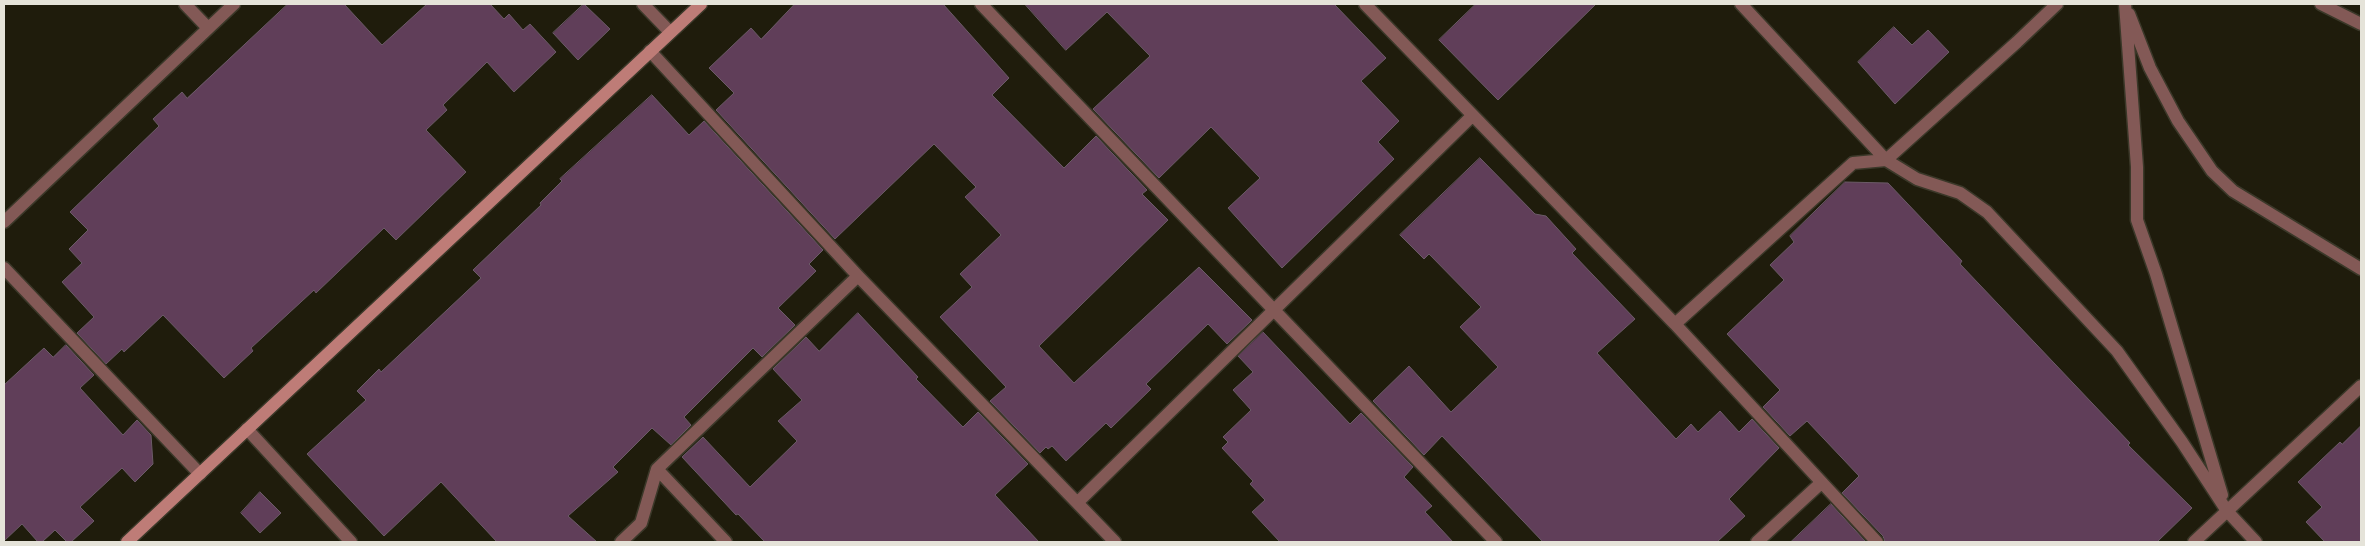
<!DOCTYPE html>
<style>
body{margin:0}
#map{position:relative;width:2365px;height:546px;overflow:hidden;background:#1f1c0c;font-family:"Work Sans",sans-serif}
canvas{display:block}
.frame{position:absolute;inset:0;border:5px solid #e5e3d9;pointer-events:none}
</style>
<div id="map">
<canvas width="2365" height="546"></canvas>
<div class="frame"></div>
</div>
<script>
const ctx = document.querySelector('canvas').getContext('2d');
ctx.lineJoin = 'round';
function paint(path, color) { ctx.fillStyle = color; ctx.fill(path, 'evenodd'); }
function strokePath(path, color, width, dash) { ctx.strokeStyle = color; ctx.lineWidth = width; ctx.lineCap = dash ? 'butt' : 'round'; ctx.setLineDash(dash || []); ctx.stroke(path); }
const building = new Path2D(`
 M288,4h56l38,41 45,-41h63l14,15 5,-5 14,16 7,-6 26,28 -42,40 -27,-30 -44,43 4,5 -21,20 40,42 -70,68 -12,-12 -68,65 -2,-3 -63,58 2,3 -29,27 -61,-63 -39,37 -2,-3 -16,15 -29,-31 17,-16 -32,-35 20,-19 -13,-14 19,-19 -18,-18 89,-86 -6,-7 29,-27 5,6z
 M584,4l26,25 -32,31 -25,-27z
 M795,4h148l66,74 -17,17 72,73 32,-32 51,54 -5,4 26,26 -129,126 35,37 125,-116 53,53 -25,24 -19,-20 -62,60 5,5 -40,39 -5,-5 -40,38 -14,-15 -4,3 -2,-2 -6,6 -50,-52 16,-14 -66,-70 32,-30 -12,-13 41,-39 -36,-38 11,-10 -42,-43 -99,95 -119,-129 18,-17 -25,-25 42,-40 10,11z
 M1025,4h309l52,54 -25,23 38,40 -21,21 16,17 -112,109 -54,-60 32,-30 -49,-51 -52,51 -66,-69 57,-53 -43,-44 -41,38z
 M1476,4h120l-98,96 -59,-60z
 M1894,27l18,18 16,-15 21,22 -54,52 -37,-42z
 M652,95l37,40 15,-14 119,129 -14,14 7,7 -38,37 17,17 -33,32 -9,-9 -69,69 7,8 -20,20 -19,-17 -39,39 5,5 -50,44 29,26h-100l-56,-60 -57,54 -77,-82 59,-54 -9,-9 22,-22 2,3 100,-94 -8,-8 68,-65 -1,-2 22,-22 -2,-2z
 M1480,158l55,56 11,2 30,33 -4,4 63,66 -38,34 79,86 15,-15 7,8 22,-21 19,21 13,-13 27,29 -50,51 16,17 -28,26h-174l-101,-106 -18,19 -51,-54 36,-35 42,46 47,-45 -38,-40 21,-20 -52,-53 -5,5 -24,-24z
 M1845,182l43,1 74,78 -2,3 170,179 -2,2 64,63 -35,34h-272l-2,-6 -41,-43 17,-17 -52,-55 -17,15 -27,-29 17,-17 -53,-56 57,-54 -14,-15 24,-23 -4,-6z
 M858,313l60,64 -2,2 47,48 15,-15 50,52 -33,31 44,47h-274l-27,-28 -2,1 -54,-58 21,-20 47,50 47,-46 -19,-20 24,-21 -29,-31 33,-32 13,14z
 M1263,332l87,92 11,-11 52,54 -9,10 28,29 -7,6 28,30h-173l-28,-30 13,-12 -15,-16 3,-3 -31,-33 6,-6 -5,-5 28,-27 -18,-20 20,-18 -15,-16z
 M66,345l28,30 -14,13 43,47 14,-15 14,15 2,29 -18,18 -13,-14 -42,39 14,14 -23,21h-4l-12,-12 -13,12h-4l-16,-18 -18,17v-156l40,-37 9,9z
 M2361,426v116h-36l-19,-20 16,-15 -24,-25 42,-40 2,2z
 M260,492l21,21 -21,20 -19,-20z
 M1831,504l35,38h-75z`);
paint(building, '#603e59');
strokePath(building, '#6b5b67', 1);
const street = new Path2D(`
 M185,4l23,24
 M643,4l27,28
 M981,4l515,538
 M1365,4l310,320 202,218
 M1741,4l145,156 31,19 43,14 27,19 130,139 65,91 45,69 29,31
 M2125,4l12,163v53l19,54 66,221
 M2321,4l40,20
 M2129,14l21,54 28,53 34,50 21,20 128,78
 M650,51l208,225 257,266
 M4,222l230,-218
 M4,268l196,206
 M1675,324l178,-161 33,-3 131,-118 40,-38
 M247,429l104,113
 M657,469l69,73
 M1078,502l394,-386
 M621,542l20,-19 16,-54 201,-193
 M1757,542l64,-59
 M2194,542l167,-156`);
const secondary = new Path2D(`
 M127,542l574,-538`);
strokePath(street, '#3b3829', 15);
strokePath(secondary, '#3b3829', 15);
strokePath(street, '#835956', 12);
strokePath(secondary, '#be7c77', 12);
</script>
